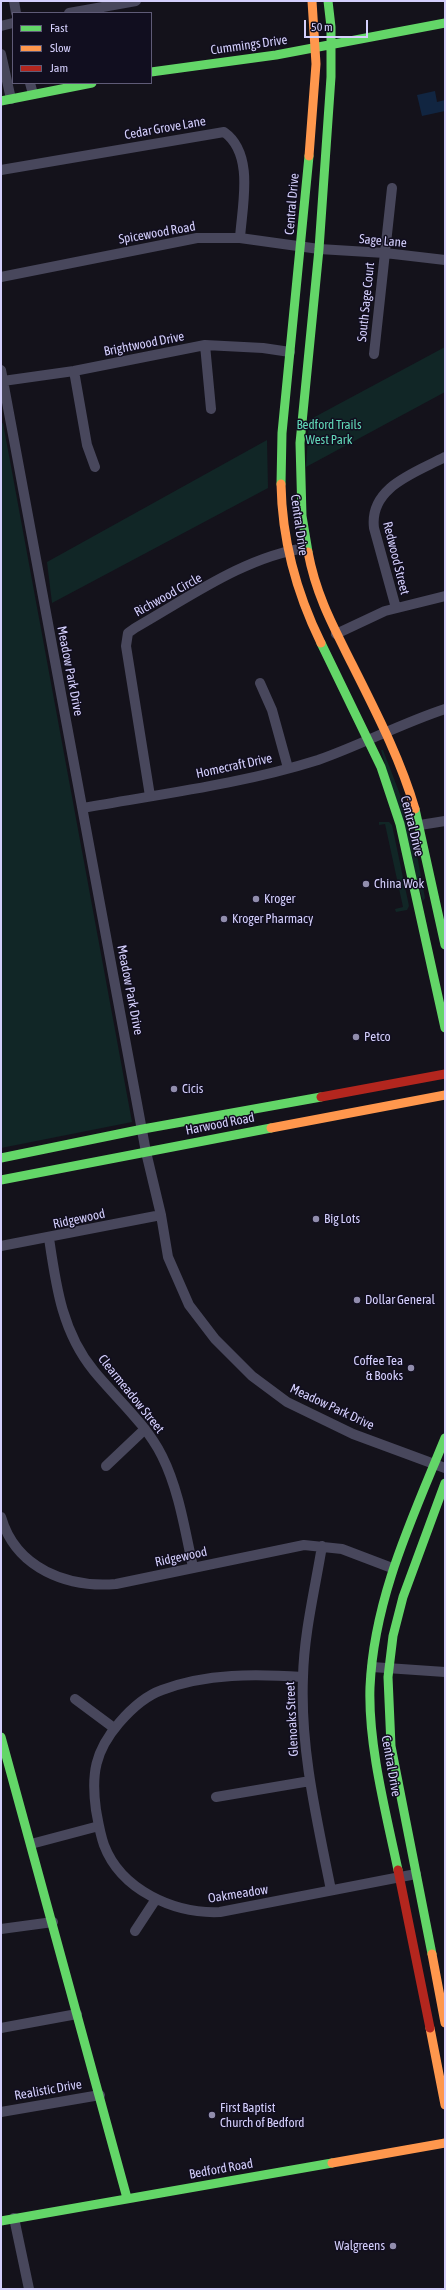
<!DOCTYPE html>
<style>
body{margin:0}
#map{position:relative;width:446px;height:2290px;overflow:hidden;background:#14121b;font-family:"Asap Condensed",sans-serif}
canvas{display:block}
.frame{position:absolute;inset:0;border:2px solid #d4cffc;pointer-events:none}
.legend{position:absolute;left:12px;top:12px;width:140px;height:72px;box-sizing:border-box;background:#110e1f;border:1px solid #5f5b77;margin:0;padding:5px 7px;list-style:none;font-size:12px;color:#d4cffc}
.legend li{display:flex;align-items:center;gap:8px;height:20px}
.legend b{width:20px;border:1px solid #5f5b77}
.scale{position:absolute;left:304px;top:20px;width:64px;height:18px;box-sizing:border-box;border:2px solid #d4cffc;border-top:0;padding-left:5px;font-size:12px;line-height:14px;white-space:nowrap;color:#d4cffc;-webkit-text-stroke:3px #110e1f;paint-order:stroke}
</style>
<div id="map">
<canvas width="446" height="2290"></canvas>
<div class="frame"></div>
<ul class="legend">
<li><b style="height:5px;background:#63d668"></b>Fast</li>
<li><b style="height:5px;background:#ff974d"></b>Slow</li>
<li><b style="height:5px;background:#b3261e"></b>Jam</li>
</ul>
<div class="scale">50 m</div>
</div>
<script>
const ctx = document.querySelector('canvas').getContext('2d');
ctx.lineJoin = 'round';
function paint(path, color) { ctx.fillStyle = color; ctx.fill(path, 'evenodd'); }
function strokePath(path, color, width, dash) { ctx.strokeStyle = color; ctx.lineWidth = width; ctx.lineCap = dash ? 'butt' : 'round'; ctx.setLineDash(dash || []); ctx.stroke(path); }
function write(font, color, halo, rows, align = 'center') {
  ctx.font = font + ' "Asap Condensed",sans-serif'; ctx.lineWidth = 3; ctx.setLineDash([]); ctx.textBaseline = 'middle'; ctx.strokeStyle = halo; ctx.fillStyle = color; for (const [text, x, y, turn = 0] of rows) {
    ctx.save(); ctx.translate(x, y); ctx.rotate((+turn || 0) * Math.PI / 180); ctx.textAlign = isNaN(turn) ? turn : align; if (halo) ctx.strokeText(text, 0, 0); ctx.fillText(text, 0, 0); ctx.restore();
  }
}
paint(new Path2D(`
 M445,347v45l-139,75 3,-47z
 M3,423l129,699 -131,26v-724z
 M267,440l1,48 -216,115 -5,-41z
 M381,750h2l28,73 14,75 -2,3z
 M379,822h10l3,3 17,81 -2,4 -11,2 -1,-3 8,-2 -18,-83 -6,1z`), '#112626');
paint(new Path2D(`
 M435,91l2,11 8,-2v11l-23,5 -5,-21z`), '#112541');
strokePath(new Path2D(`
 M14,1l2,12
 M69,13l67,-12
 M1,26l12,-3
 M1,54l10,45
 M30,83l3,11
 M1,170l223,-38c31,22 18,74 16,106
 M1,277l196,-39h43l79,11 66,4 60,7
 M205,345l6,64
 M374,354l18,-166
 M1,370l145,782 15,63 7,42 21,48 26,34 37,37 35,26 66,32 92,34
 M74,371l13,74 8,22
 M3,381l71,-10 131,-26 58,3 27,4
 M396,608l-22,-80c-5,-41 41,-55 71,-71
 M336,634l49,-23 60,-15
 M260,683l12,27 16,58
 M150,796l-24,-150 2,-13 7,-5c53,-30 111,-72 171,-80
 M83,808c78,-14 159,-24 235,-48 43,-15 84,-37 127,-51
 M420,825l25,-4
 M49,1238c7,48 13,94 45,133 23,28 52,53 68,85 17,34 23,75 31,111
 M1,1246l160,-31
 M106,1466l39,-37
 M1,1517c15,52 67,71 115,67l188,-39 38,4 50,19
 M322,1546c-7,43 -18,87 -19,131 -3,72 14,143 28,213
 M372,1667l73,5
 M303,1677c-47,-3 -96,-4 -141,13 -17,6 -31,19 -43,33 -24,28 -28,51 -23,87 2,11 4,24 8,35 17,45 70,69 116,67l196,-38
 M75,1699l39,29
 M216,1797l94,-16
 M31,1844l68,-18
 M1,1929l52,-7
 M135,1931l21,-32
 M1,2028l76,-14
 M1,2112l99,-17
 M14,2218l15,71`), '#48475c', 10);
strokePath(new Path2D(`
 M151,72l125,-17 169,-32
 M1,101l91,-18
 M281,484l1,-51 27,-277
 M308,552l-6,-36 -2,-73 19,-194 12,-172v-50l-3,-26
 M321,643l60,124 19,57 45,204
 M415,809l30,136
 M1,1158l142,-29 178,-32
 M1,1180l270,-52
 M1,1737l126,461
 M398,1870c-12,-57 -30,-125 -28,-183 4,-89 42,-168 75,-249
 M432,1954l-41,-208 -3,-69 5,-41 10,-39 42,-114
 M1,2221l331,-58`), '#63d668', 9);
strokePath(new Path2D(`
 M309,156l7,-92 -4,-63
 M281,484c1,56 15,108 40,159
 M308,552c8,43 25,74 44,112 24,48 48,94 63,145
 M271,1128l174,-33
 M432,1954l13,69
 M430,2028l15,77
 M332,2163l113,-20`), '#ff974d', 9);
strokePath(new Path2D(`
 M321,1097l124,-23
 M398,1870l32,158`), '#b3261e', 9);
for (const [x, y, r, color] of [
 [366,884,4,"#918dad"],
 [256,899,4,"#918dad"],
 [224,919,4,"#918dad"],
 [356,1037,4,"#918dad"],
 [174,1089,4,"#918dad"],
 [316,1219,4,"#918dad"],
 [357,1300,4,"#918dad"],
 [411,1368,4,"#918dad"],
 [212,2115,4,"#918dad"],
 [393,2246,4,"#918dad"]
]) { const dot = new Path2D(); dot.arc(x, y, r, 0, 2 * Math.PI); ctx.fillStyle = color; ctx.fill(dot); strokePath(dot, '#110e1f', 1.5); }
write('13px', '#d4cffc', '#110e1f', [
 ["Cummings Drive",249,45,-8],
 ["Cedar Grove Lane",165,128,-10],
 ["Central Drive",292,204,-85],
 ["Spicewood Road",157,233,-10],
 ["Sage Lane",383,241,5],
 ["South Sage Court",366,302,-84],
 ["Brightwood Drive",144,344,-11],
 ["Central Drive",299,525,82],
 ["Redwood Street",396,558,76],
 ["Richwood Circle",168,595,-29],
 ["Meadow Park Drive",70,671,79],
 ["Homecraft Drive",234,766,-12],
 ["Central Drive",412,826,76],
 ["Meadow Park Drive",130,990,79],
 ["Harwood Road",220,1124,-11],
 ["Ridgewood",79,1219,-12],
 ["Clearmeadow Street",131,1394,51],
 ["Meadow Park Drive",332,1407,25],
 ["Ridgewood",181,1557,-12],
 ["Glenoaks Street",292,1719,-93],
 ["Central Drive",391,1766,80],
 ["Oakmeadow",238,1894,-9],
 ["Realistic Drive",48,2090,-10],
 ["Bedford Road",221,2169,-10]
]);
write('13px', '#61d7b7', '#110e1f', [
 ["Bedford Trails",329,425],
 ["West Park",329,440]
]);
write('13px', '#d4cffc', '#110e1f', [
 ["China Wok",374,884],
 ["Kroger",264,899],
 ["Kroger Pharmacy",232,919],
 ["Petco",364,1037],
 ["Cicis",182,1089],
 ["Big Lots",324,1219],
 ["Dollar General",365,1300],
 ["Coffee Tea",403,1361,"right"],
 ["& Books",403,1376,"right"],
 ["First Baptist",220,2108],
 ["Church of Bedford",220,2123],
 ["Walgreens",385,2246,"right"]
], 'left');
</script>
